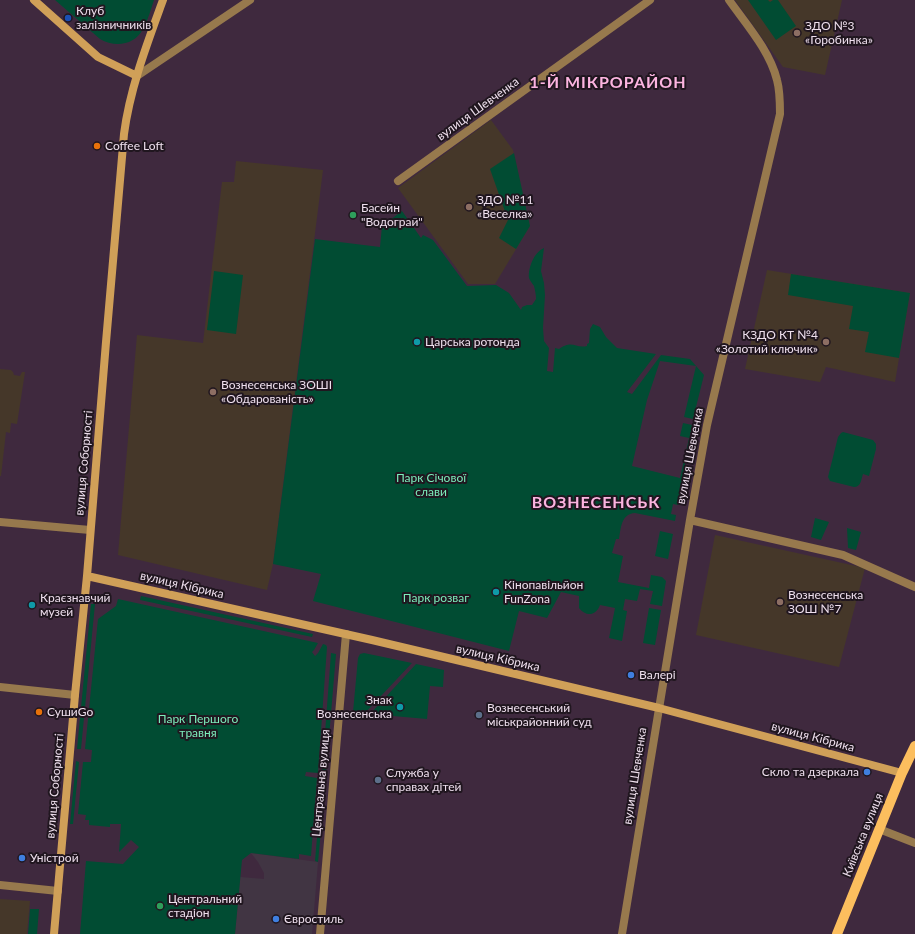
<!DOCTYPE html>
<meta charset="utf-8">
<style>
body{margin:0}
canvas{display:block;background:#3f293e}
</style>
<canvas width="915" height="934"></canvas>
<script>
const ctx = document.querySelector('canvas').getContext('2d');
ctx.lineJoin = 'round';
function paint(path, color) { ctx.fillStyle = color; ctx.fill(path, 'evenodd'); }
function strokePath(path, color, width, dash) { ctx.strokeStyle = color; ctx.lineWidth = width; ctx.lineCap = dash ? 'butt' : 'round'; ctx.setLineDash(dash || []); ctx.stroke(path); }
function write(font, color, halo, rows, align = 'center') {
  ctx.font = font + ' Lato,sans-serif'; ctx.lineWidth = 4; ctx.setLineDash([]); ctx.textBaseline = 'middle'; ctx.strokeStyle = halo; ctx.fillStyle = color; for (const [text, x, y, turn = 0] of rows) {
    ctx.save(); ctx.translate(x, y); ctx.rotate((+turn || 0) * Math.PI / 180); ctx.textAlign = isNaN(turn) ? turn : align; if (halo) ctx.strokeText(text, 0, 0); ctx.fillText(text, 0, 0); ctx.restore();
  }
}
paint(new Path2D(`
 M251,853l67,9 -6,72h-77l5,-57 24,2v-6l-6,-11z`), '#413543');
paint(new Path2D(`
 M735,0h107l-17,75 -42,-8z
 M491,120l22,30 17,76 -35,58h-27l-70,-96z
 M236,161l87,9 -50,394 -6,26 -149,-35 19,-220 66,8 19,-161h12z
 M767,270l143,23 -15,89 -69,-15 -6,15 -75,-13z
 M0,369l11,1 2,2 1,3 6,1 2,-4h3l-8,52 -6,-1 -1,10 -4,-1 -5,44h-1z
 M715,535l150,33 -26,99 -143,-32z
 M0,899l30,2 -3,33h-27z`), '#453729');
paint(new Path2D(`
 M55,0h99c-3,9 -6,20 -11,29 -8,16 -28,19 -43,10z
 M748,0h20l2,2 3,-2h5l18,26 -20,14z
 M514,153l16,73 -14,23 -17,-11 9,-18 -18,-51z
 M402,211l19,27 2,-3 10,5 34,46 29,-1 13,8 12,17 1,-3 5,-2h5l4,-6c0,-4 -1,-9 -2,-13 -2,-3 -4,-5 -5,-8 -1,-10 5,-26 15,-30l-3,23 3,12 1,12 -2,33 1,13 5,7 -2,23 6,1 2,-24 4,1c14,-10 16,0 28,-3v-2l2,-1 1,-14 3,-5 7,3 6,10 11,11 39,6 -29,38 5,2 29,-39 29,4 14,16 -11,44 -9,-2 12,-51 -36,-5 -13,39 -15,66 48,12 9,-40 -9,-2 3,-13 9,2 -14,80 -5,-1 -2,10 5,1 -1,6 -40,-8c-14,1 -14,15 -16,26h-3l-4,14 11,3 -5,26 31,6 2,-13 11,2 4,4 -4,25 -12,-2 3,-13 -13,-2 -3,12 -12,-2 -2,11 4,1 -5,30 -13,-3 6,-30 -15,-3c-4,11 -14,12 -21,3v-12l-18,-4 -14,26 -28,-7 -10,40 -196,-50 8,-27 -48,-10 42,-325 65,8 2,-21z
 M214,271l29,4 -7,59 -29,-4z
 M791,274l119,19 -11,65 -34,-6 4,-20 -20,-3 4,-23 -65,-11z
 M843,432l30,8 3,4v5l-7,27 -6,-2c-2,6 -2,13 -9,13l-24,-6 -2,-4 10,-40 3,-4z
 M815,518l14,4 -8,18 -10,-3z
 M847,528l14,4 -5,18 -8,-2z
 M660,531l13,3 -5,25 -13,-3z
 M141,596l172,38 -1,3 -172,-37z
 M118,599l200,44 -4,7 -2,2 3,4 3,-3 5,-9 3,1 1,2 -9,126 -12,-1 -1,4 12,2 -6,78 -12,-2v5l-48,-6 -9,7 -7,74h-155l6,-73 37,3 16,-17 -8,-7 -12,12 2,-28h-11v3l-21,-2v-5h-4l1,-5 -8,-1 5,-52h8l1,-12 -7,-1 13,-130 18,-13z
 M91,604h4l-14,145h-4z
 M649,608l12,2 -6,35 -12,-2z
 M331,653l5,1 -10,119h-4z
 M364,653l48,10 -47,50 -12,-1 5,-54 2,-4z
 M416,664l28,6 -1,17 -13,-1 -3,33 -57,-5z
 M76,761l3,1 -6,62h-3z
 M322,778h4l-8,84 -3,-1z
 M30,909h9l-2,25h-9z`), '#014c33');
strokePath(new Path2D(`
 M137,76l113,-76
 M398,181l252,-181
 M690,520l153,35 72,32
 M0,522l90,8
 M0,687l75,8
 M879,829l36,14
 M0,885l58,6
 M320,934l26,-300
 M622,934l68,-414 17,-95 73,-311c0,-11 0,-23 -3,-34 -7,-29 -31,-56 -48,-80`), '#97794d', 8);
strokePath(new Path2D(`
 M34,0l64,57 39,19
 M87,576l285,64 287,68 243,65
 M54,934l21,-239 12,-119 19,-234 18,-208c6,-46 23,-90 39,-134`), '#d0a058', 8);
strokePath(new Path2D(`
 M837,934l65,-161 13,-27`), '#fcbe5e', 10);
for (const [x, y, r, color] of [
 [68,18,4,"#1a4fb4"],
 [797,33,4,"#8d6e63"],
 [97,146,4,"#e8710a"],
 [469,207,4,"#8d6e63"],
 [353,215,4,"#2e9e5b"],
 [417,342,4,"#0f9aa8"],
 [826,342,4,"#8d6e63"],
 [213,392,4,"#8d6e63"],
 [496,592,4,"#0f9aa8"],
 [780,602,4,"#8d6e63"],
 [32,605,4,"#0f9aa8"],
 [631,675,4,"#3f7fe0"],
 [400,707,4,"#0f9aa8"],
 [39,712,4,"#e8710a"],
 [479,715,4,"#5c6f8a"],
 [867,772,4,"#3f7fe0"],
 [378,780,4,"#5c6f8a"],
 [22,858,4,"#3f7fe0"],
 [160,906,4,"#2e9e5b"],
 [276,919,4,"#3f7fe0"]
]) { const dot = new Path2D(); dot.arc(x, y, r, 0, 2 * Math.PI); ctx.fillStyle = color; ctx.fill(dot); strokePath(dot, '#20161f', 1.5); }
write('12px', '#eedfed', '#20161f', [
 ["Клуб",76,11],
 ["залізничників",76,25],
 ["ЗДО №3",805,26],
 ["«Горобинка»",805,40],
 ["Coffee Loft",105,146],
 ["ЗДО №11",477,200],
 ["«Веселка»",477,214],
 ["Басейн",361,208],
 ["\"Водограй\"",361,222],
 ["КЗДО КТ №4",818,335,"right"],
 ["«Золотий ключик»",818,349,"right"],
 ["Царська ротонда",425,342],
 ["Вознесенська ЗОШІ",221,385],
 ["«Обдарованість»",221,399],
 ["Кінопавільйон",504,585],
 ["FunZona",504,599],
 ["Вознесенська",788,595],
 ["ЗОШ №7",788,609],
 ["Краєзнавчий",40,598],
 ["музей",40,612],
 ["Валері",639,675],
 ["Знак",392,700,"right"],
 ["Вознесенська",392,714,"right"],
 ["Вознесенський",487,708],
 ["міськрайонний суд",487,722],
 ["СушиGo",47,712],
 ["Скло та дзеркала",859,772,"right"],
 ["Служба у",386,773],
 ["справах дітей",386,787],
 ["Уністрой",30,858],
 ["Центральний",168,899],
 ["стадіон",168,913],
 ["Євростиль",284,919]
], 'left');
write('12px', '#eedfed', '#20161f', [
 ["вулиця Шевченка",478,109,-36],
 ["вулиця Шевченка",690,456,-79],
 ["вулиця Соборності",84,463,-85],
 ["вулиця Кібрика",182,585,13],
 ["вулиця Кібрика",498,658,13],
 ["вулиця Кібрика",813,737,15],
 ["вулиця Шевченка",635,776,-81],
 ["Центральна вулиця",321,783,-85],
 ["вулиця Соборності",55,786,-85],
 ["Київська вулиця",863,835,-68]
]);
write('12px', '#7deebc', '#20161f', [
 ["Парк Січової",431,478],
 ["слави",431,492],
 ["Парк розваг",436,598],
 ["Парк Першого",198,719],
 ["травня",198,733]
]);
ctx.letterSpacing = '1px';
write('bold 16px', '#fcb4e0', '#20161f', [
 ["1-Й МІКРОРАЙОН",608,83],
 ["ВОЗНЕСЕНСЬК",596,503]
]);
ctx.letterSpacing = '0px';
</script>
